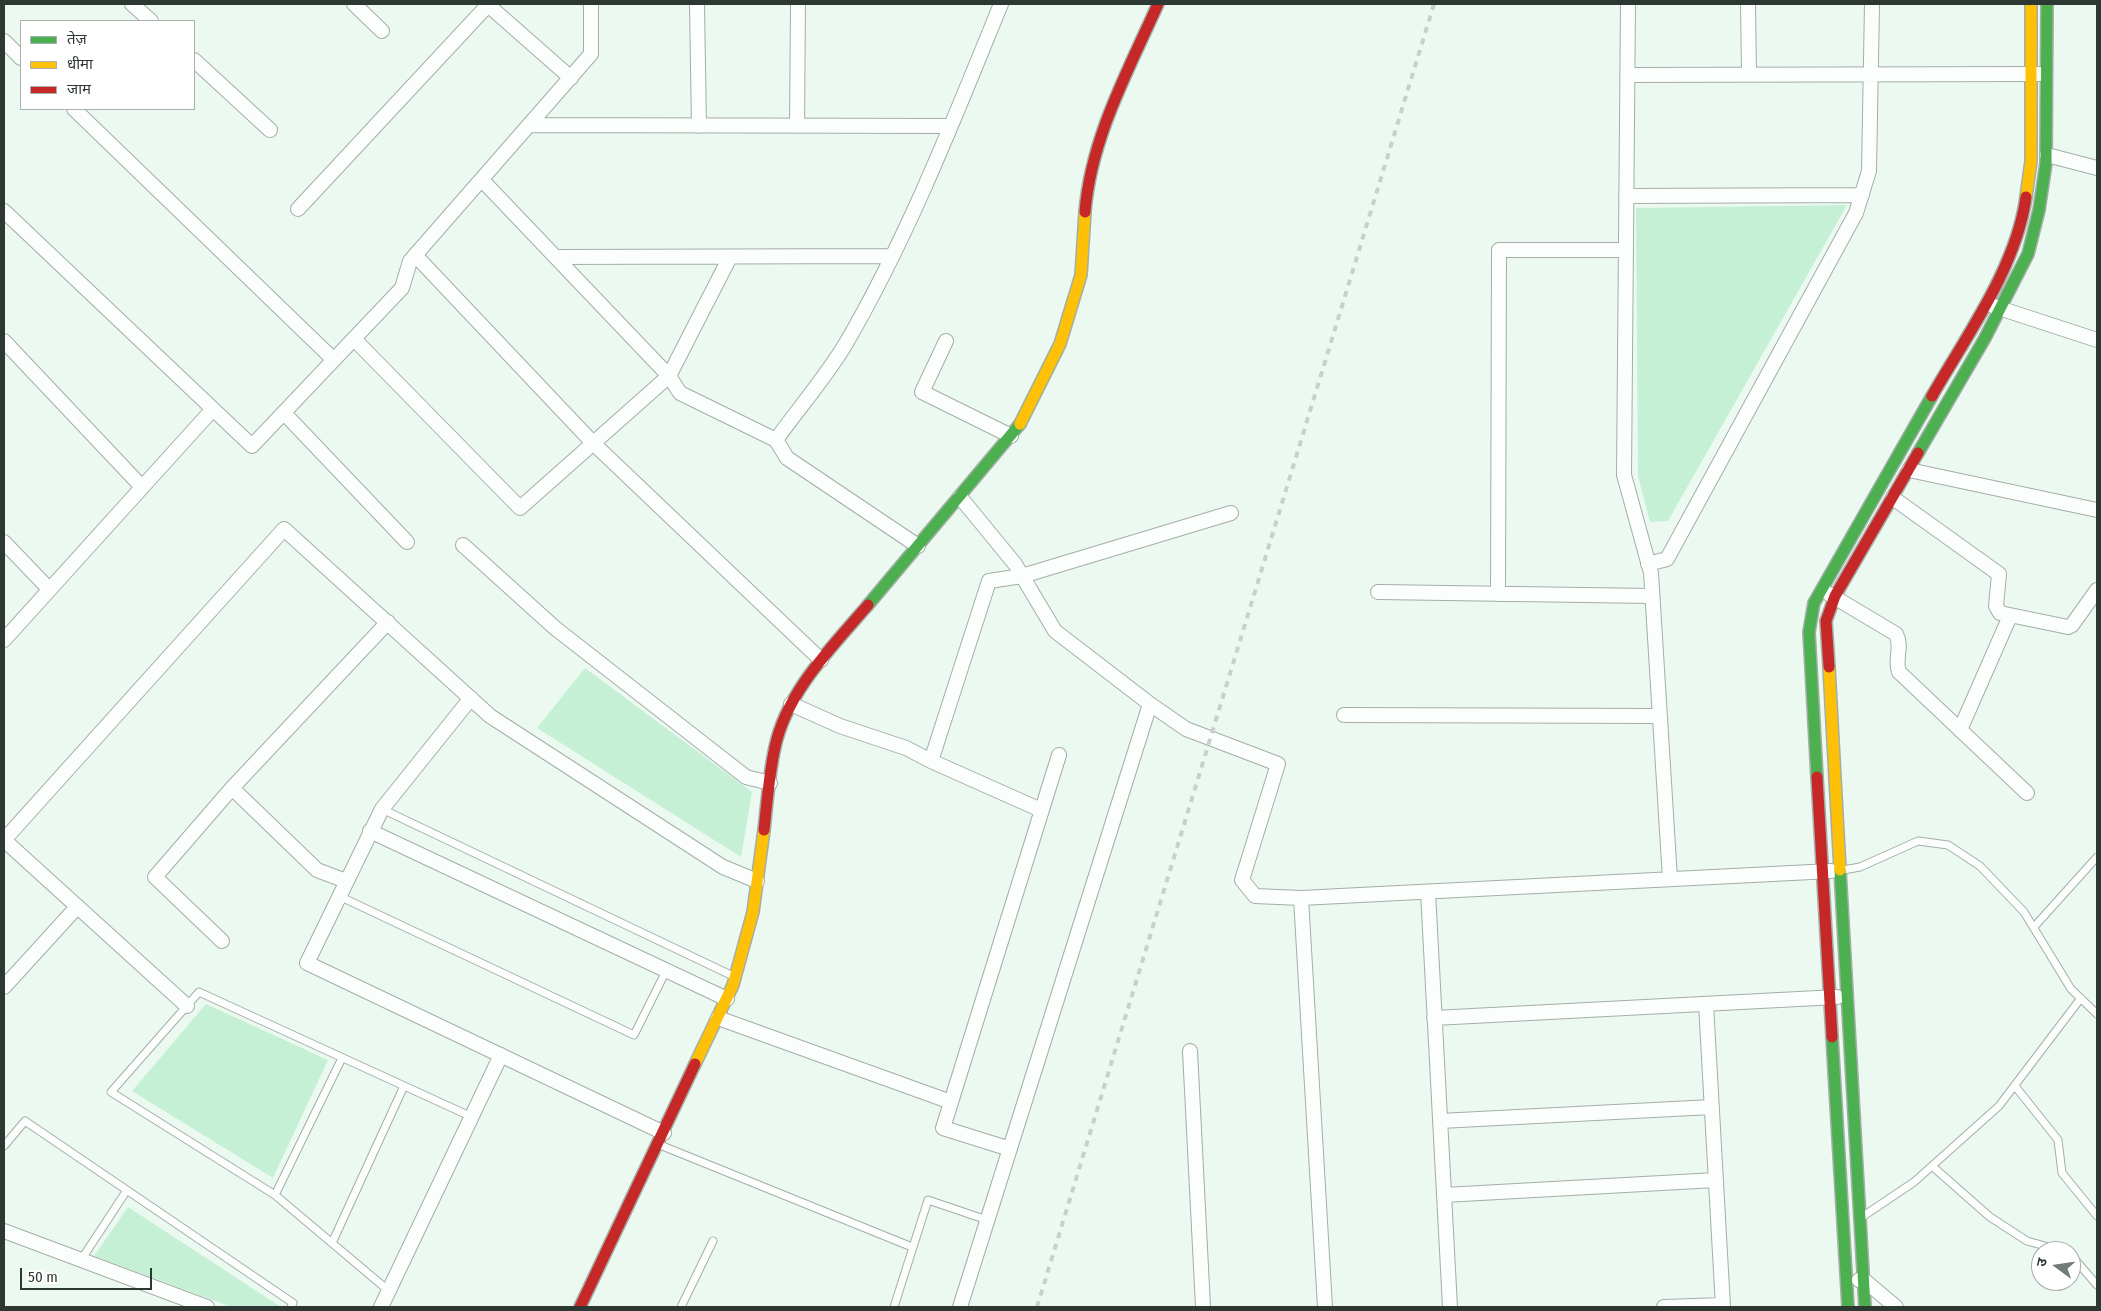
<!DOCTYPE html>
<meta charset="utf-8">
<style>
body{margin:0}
#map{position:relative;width:2101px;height:1311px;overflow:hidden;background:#ebf9f0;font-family:"Fira Sans Condensed","Noto Sans Devanagari",sans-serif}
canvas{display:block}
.frame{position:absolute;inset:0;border:5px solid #2e3832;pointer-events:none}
.legend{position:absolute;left:20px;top:20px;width:175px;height:90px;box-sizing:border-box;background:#fff;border:1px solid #abafad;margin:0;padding:6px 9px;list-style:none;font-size:15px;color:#2e3832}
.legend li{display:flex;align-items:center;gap:10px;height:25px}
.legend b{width:25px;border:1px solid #abafad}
.north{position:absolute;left:2031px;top:1241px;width:50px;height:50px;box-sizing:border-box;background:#fff;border:1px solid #abafad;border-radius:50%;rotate:284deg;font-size:14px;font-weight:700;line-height:20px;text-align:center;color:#2e3832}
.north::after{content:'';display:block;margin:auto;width:18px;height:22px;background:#707c74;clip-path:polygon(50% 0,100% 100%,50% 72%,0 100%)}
.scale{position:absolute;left:20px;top:1268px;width:132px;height:22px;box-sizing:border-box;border:2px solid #2e3832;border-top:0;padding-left:6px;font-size:15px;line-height:18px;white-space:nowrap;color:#2e3832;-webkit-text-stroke:4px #fff;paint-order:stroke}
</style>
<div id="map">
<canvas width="2101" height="1311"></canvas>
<div class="frame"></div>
<ul class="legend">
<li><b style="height:6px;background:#4caf50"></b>तेज़</li>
<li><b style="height:6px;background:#ffc107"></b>धीमा</li>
<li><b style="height:6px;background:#c62828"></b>जाम</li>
</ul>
<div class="north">उ</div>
<div class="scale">50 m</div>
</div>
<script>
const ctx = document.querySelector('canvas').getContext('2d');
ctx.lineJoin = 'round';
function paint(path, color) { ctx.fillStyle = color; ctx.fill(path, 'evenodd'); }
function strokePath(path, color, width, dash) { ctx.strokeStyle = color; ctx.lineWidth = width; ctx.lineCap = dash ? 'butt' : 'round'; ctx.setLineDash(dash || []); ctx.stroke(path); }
paint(new Path2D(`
 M1847,205l-179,316 -18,1 -12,-46 -2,-268z
 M585,668l167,124 -11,65 -204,-129z
 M206,1004l122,56 -55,118 -141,-87z
 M128,1207l153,100h-49l-138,-51z`), '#c6f0d6');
const lane = new Path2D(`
 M382,809l351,167
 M1843,870l17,-3 58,-26 30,4 32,21 44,46 47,77 26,25
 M339,896l295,139 32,-64
 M2034,927l63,-70
 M2015,1086l43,54 4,33 35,43
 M660,1145l252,102
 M4,1146l21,-25 268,182 -2,4
 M1932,1166l58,51 37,24 36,10
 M275,1195l67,-137
 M1862,1217l52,-35 85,-76 82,-108
 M332,1243l72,-157
 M2071,1255l26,30
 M81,1260l46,-70
 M389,1291l-114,-96 -164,-103 88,-100 273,125
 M681,1307l32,-66
 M894,1307l34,-107 59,20`);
const street = new Path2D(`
 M132,4l19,17
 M354,4l28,27
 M697,4l2,122
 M1628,4l-4,471 27,98 19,306
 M1748,4l1,70
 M4,41l17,17
 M194,60l76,70
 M1627,75l412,-1
 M74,109l260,251
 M529,125l422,1
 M797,126l1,-122
 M2047,155l50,13
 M482,180l187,196 11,17 96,47
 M1626,196l236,-1
 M298,209l190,-204 83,73
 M4,211l248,235 150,-158 8,-27 181,-207v-50
 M415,255l178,188 228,217
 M556,257l336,-1
 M1993,306l104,34
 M354,339l166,169 149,-132 61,-119
 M4,341l138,146
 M946,341l-24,51 89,44
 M284,413l123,129
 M1909,470l188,40
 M960,497l55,67 40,67 95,73 36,25 92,35 -36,116 13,16 46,2 530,-27
 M1893,498l106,76 -3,32 4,7 68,14 4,-2 25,-35
 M4,542l45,47
 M463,545l92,83 191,149 24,6
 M918,546l-131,-88 -11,-18c22,-31 49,-62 69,-95 63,-108 109,-226 156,-341
 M1648,564l19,-5 189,-346 13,-42 3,-167
 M1378,592l274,4
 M1498,594l1,-344h127
 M1829,594l67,40c7,13 -2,26 3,38l128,121
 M4,640l209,-231
 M471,698l-89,111 -75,154 357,170
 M791,704l49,22 66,22 25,13 110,49
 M1344,715l316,1
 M1960,730l50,-114
 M931,761l58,-180 33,-5 209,-63
 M232,788l85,82 29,11
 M370,831l357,168
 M1428,892l22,415
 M1301,898l24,409
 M222,941l-67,-64 77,-89 156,-166
 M4,987l73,-80
 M1706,1004l17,303
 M187,1006l-183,-166 280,-311 206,187 233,151 34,14
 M718,1018l233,84
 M1434,1018l403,-21
 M1190,1051l13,256
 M1440,1121l272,-14
 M1010,1149l-67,-21 116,-373
 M1444,1195l272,-15
 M4,1231l203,76
 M1859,1280h5l32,27
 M381,1307l120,-252
 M960,1307l190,-603
 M1664,1307l59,-2`);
const fast = new Path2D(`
 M1918,453l67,-115 43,-84 11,-44 7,-47 1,-159
 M868,605l152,-181
 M1817,777l-8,-145 5,-29 118,-207
 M1840,870l25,437
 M1832,1037l16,270`);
const slow = new Path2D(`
 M2026,197l5,-36v-157
 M1020,424l40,-80 21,-69 4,-63
 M1829,667l11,203
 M695,1064l38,-79 20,-73 11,-82`);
const jam = new Path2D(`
 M1085,212c6,-74 43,-141 73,-208
 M1932,396c35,-61 84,-128 94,-199
 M1829,667l-3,-46 9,-25 83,-143
 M1817,777l15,260
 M764,830c3,-27 5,-56 11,-83 12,-56 57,-100 93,-142
 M580,1307l115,-243`);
strokePath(lane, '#a3aea7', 9);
strokePath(street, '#a3aea7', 16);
strokePath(fast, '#a3aea7', 14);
strokePath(slow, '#a3aea7', 14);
strokePath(jam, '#a3aea7', 14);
strokePath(lane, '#fcfefd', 7);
strokePath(street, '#fcfefd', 14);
strokePath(fast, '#4caf50', 11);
strokePath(slow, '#ffc107', 11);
strokePath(jam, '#c62828', 11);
strokePath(new Path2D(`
 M1037,1307l397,-1303`), '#cbcfcc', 4, [6, 6]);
</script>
